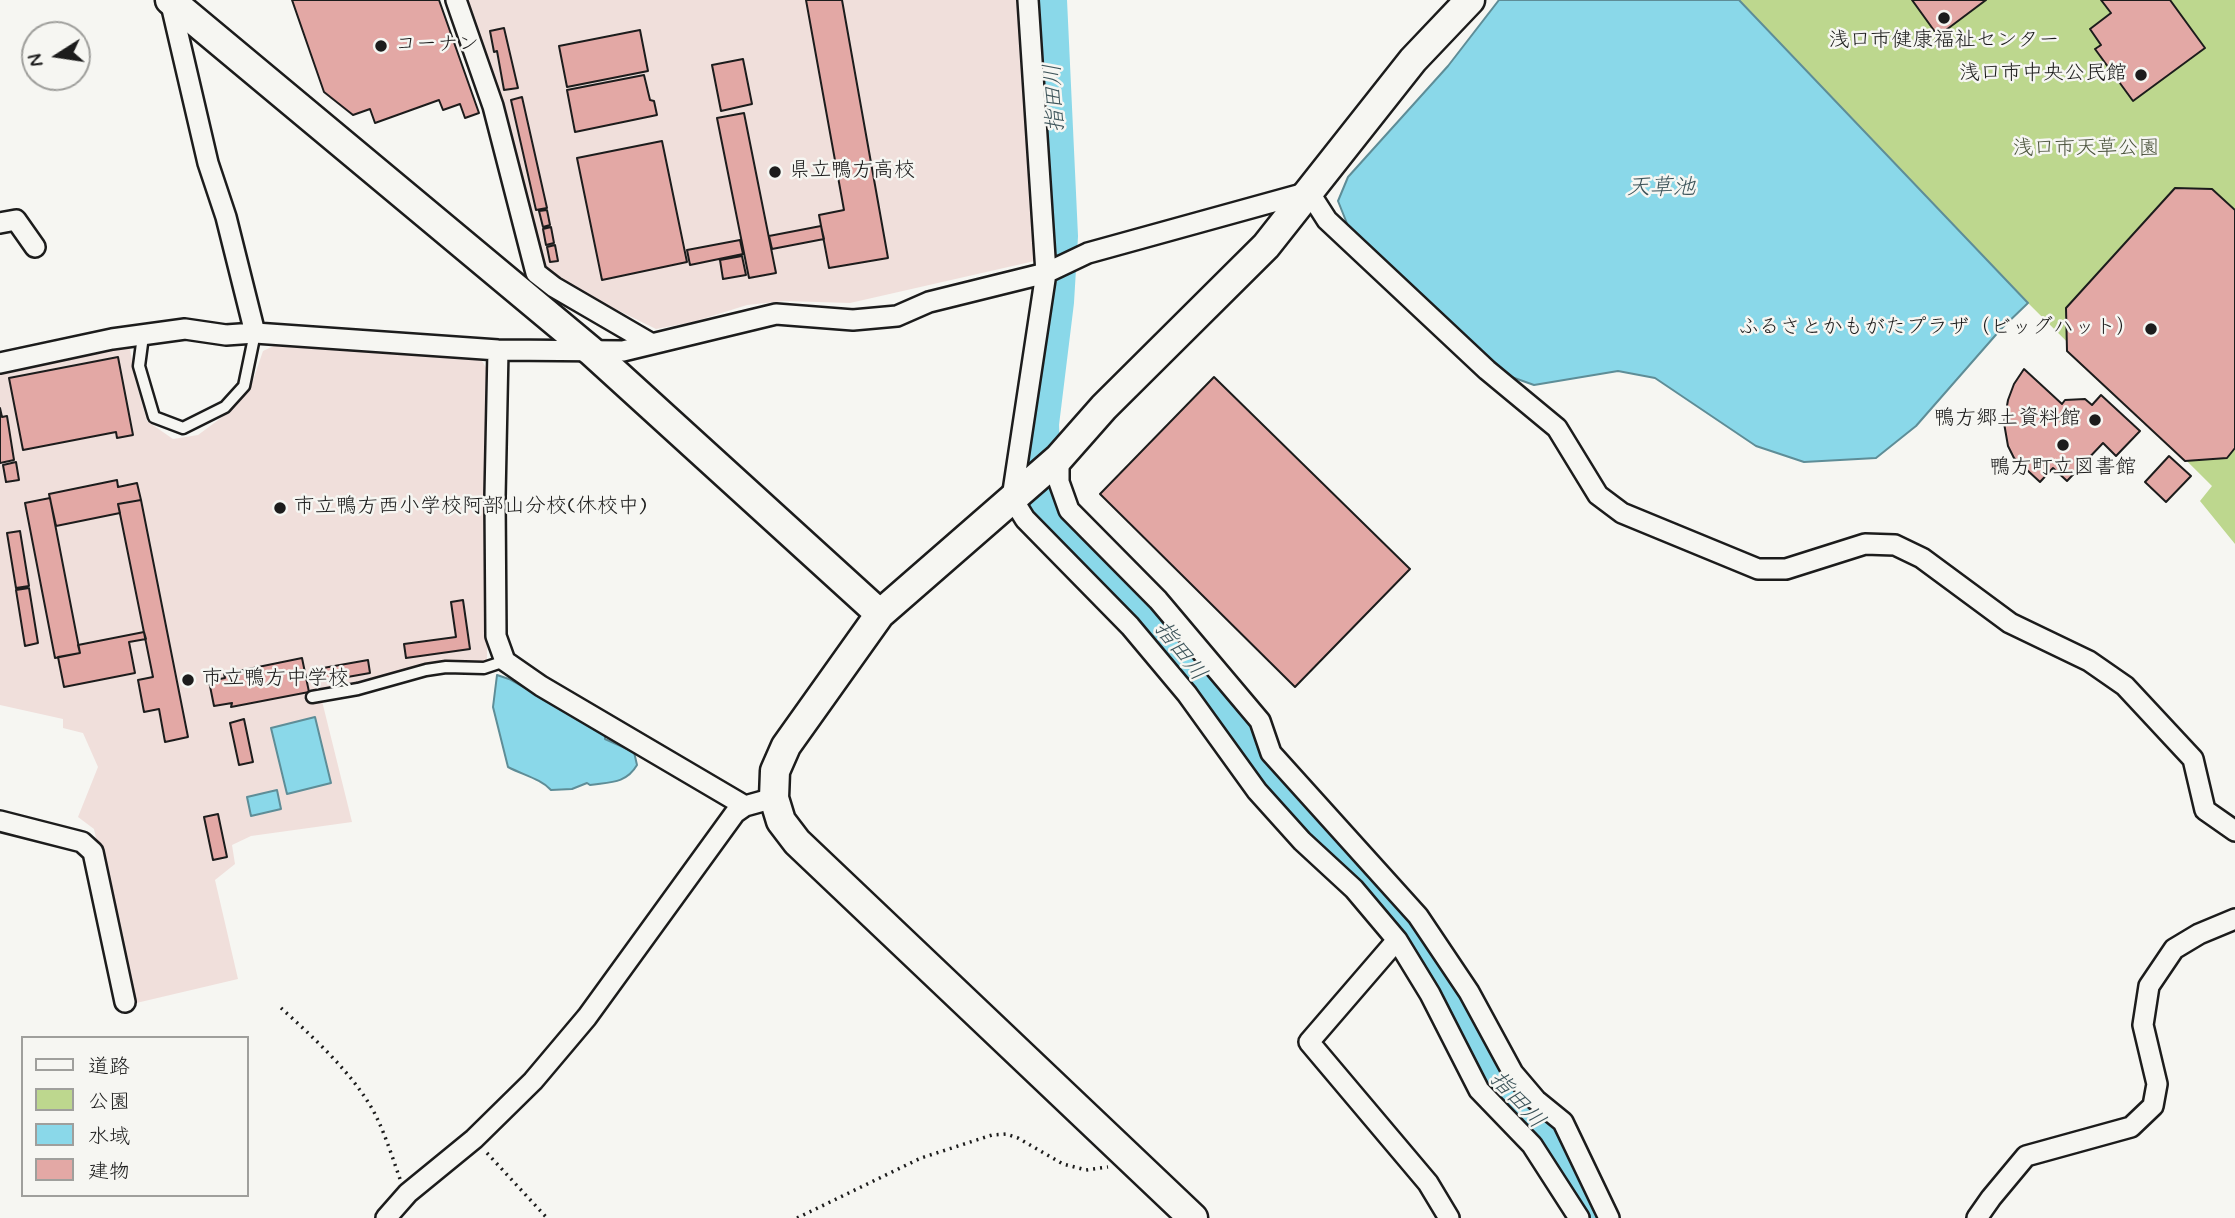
<!DOCTYPE html>
<meta charset="utf-8">
<style>
body{margin:0}
#map{position:relative;width:2235px;height:1218px;overflow:hidden;background:#f6f6f2;font-family:Mynerve,"Klee One",sans-serif}
canvas{display:block}
.legend{position:absolute;left:21px;top:1036px;width:228px;height:161px;box-sizing:border-box;background:#f6f6f2;border:2px solid #9f9f9c;margin:0;padding:9px 12px;list-style:none;font-size:21px;color:#1c1c1c}
.legend li{display:flex;align-items:center;gap:14px;height:35px}
.legend b{width:35px;border:2px solid #9f9f9c}
.north{position:absolute;left:21px;top:21px;width:70px;height:70px;box-sizing:border-box;background:#f6f6f2;border:2px solid #9f9f9c;border-radius:50%;rotate:258deg;font-size:19px;font-weight:700;line-height:28px;text-align:center;color:#1c1c1c}
.north::after{content:'';display:block;margin:auto;width:24px;height:32px;background:#1c1c1c;clip-path:polygon(50% 0,100% 100%,50% 72%,0 100%)}
</style>
<div id="map">
<canvas width="2235" height="1218"></canvas>
<ul class="legend">
<li><b style="height:9px;background:#f6f6f2"></b>道路</li>
<li><b style="height:19px;background:#bdd78e"></b>公園</li>
<li><b style="height:19px;background:#8ad8e9"></b>水域</li>
<li><b style="height:19px;background:#e3a8a5"></b>建物</li>
</ul>
<div class="north">N</div>
</div>
<script>
const ctx = document.querySelector('canvas').getContext('2d');
ctx.lineJoin = 'round';
function paint(path, color) { ctx.fillStyle = color; ctx.fill(path, 'evenodd'); }
function strokePath(path, color, width, dash) { ctx.strokeStyle = color; ctx.lineWidth = width; ctx.lineCap = dash ? 'butt' : 'round'; ctx.setLineDash(dash || []); ctx.stroke(path); }
function write(font, color, halo, rows, align = 'center') {
  ctx.font = font + ' Mynerve,"Klee One",sans-serif'; ctx.lineWidth = 5; ctx.setLineDash([]); ctx.textBaseline = 'middle'; ctx.strokeStyle = halo; ctx.fillStyle = color; for (const [text, x, y, turn = 0] of rows) {
    ctx.save(); ctx.translate(x, y); ctx.rotate((+turn || 0) * Math.PI / 180); ctx.textAlign = isNaN(turn) ? turn : align; if (halo) ctx.strokeText(text, 0, 0); ctx.fillText(text, 0, 0); ctx.restore();
  }
}
paint(new Path2D(`
 M462,0h561l16,260 -189,43 -66,-2 -37,4 -54,17 -37,7 -114,-56z
 M124,343l6,6 5,30 12,42 26,18 25,-4 31,-23 21,-23 13,-38 15,-7 84,3 111,9 9,5 6,10 -1,291 -12,3 -49,1 -32,7 -37,14 -37,6 32,129 -101,14 -19,9 3,19 -20,16 23,99 -106,25 -38,-175 -16,-12 20,-50 -15,-34 -20,-5v-9l-63,-14v-337z`), '#f0dfdb');
paint(new Path2D(`
 M1736,0h499v544l-35,-43 12,-15 -184,-183z`), '#bdd78e');
const water = new Path2D(`
 M1499,0h240l289,303 -27,26 -85,97 -40,32 -72,4 -48,-16 -101,-68 -37,-7 -84,14 -28,-10 -158,-149 -10,-25 10,-24 100,-111z
 M497,675l12,4 96,54v6l29,13 3,13c-11,19 -28,17 -47,20l-3,-2 -15,6 -21,1c-10,-11 -28,-15 -43,-23l-15,-60z
 M315,717l16,66 -44,11 -16,-66z
 M277,790l4,19 -30,7 -4,-19z`);
paint(water, '#8ad8e9');
strokePath(water, '#5e8d97', 2);
strokePath(new Path2D(`
 M1051,0l11,236 -4,66 -15,122 3,92 126,120 94,138 95,97 61,70 69,140 56,53 44,84`), '#8ad8e9', 32);
const building = new Path2D(`
 M292,0h147l40,113 -14,5 -5,-14 -17,6 -4,-10 -64,23 -5,-14 -17,6 -29,-23z
 M806,0h36l46,258 -59,10 -10,-53 25,-5z
 M1912,0h74l-48,36z
 M2101,0h69l35,48 -72,53 -38,-52 6,-4 -11,-16 21,-16z
 M504,28l14,60 -14,2 -7,-39 -3,1 -4,-21z
 M640,30l8,41 -81,16 -8,-41z
 M743,59l9,45 -31,7 -9,-46z
 M644,75l6,25 4,1 3,14 -82,17 -8,-42z
 M522,97l25,111 -11,2 -25,-110z
 M744,113l32,160 -27,5 -32,-160z
 M662,141l25,121 -85,18 -25,-122z
 M2175,188l37,1 23,21v238l-8,10 -42,3 -118,-110 -1,-43z
 M547,210l3,15 -7,2 -4,-16z
 M821,226l3,13 -52,10 -3,-13z
 M551,227l3,16 -8,2 -3,-16z
 M740,240l3,14 -53,11 -3,-15z
 M555,245l3,16 -8,1 -3,-15z
 M742,256l4,19 -23,4 -3,-19z
 M118,357l15,78 -16,3 -1,-6 -93,18 -14,-72z
 M2024,369l38,35 3,-4 20,-1 7,6 9,-10 39,36 -24,25 -13,-13 -36,38 -14,-13 -13,14 -26,-24 -6,-12 -4,-23 4,-23 6,-16z
 M1214,377l196,192 -115,118 -195,-193z
 M0,408l2,9 5,-1 7,44 -14,3z
 M2169,456l22,20 -25,26 -21,-20z
 M16,462l3,18 -13,2 -3,-17z
 M117,480l1,7 19,-4 4,17 -23,4 2,9 -64,13 -7,-32z
 M50,498l30,155 -25,5 -30,-155z
 M141,500l47,237 -23,5 -6,-33 -15,3 -6,-32 15,-3 -35,-173z
 M20,531l9,55 -13,2 -9,-55z
 M29,588l9,55 -13,3 -9,-56z
 M463,600l7,49 -64,9 -2,-14 52,-7 -5,-35z
 M144,632l2,7 -17,3 6,31 -71,14 -6,-30 22,-4 -2,-8z
 M302,658l7,34 -78,15 1,-4 -18,3 -5,-25 16,-3 -1,-4z
 M368,660l2,13 -45,8 -2,-13z
 M244,719l9,43 -14,3 -9,-42z
 M218,814l9,43 -14,3 -9,-43z`);
paint(building, '#e3a8a5');
strokePath(building, '#1c1c1c', 2);
const lane = new Path2D(`
 M143,336l-4,30 15,51 29,11 42,-21 19,-21 11,-53
 M312,697l46,-8 68,-19 20,-3 38,1 21,-7`);
const street = new Path2D(`
 M170,0l38,163 18,54 29,116
 M456,0l37,106 43,167 18,14 98,57
 M1028,0l18,273 -34,225 13,21 105,107 57,68 70,97 45,50 52,48 43,51 33,54 49,96 53,55 47,73
 M0,223l16,-3 19,27
 M498,350l-3,147 1,139 9,25 36,25 204,120
 M0,363l112,-24 73,-10 41,6 29,-2 243,17 125,1 153,-37 77,6 44,-4 32,-14 117,-29 42,-20 221,-61 18,28 160,150 70,58 41,67 24,18 136,56h28l79,-25 30,1 27,13 88,65 79,38 36,25 68,73 12,51 30,21
 M1059,458v24l10,28 89,90 102,121 11,32 147,163 51,76 44,81 23,27 27,22 46,96
 M0,821l82,21 11,10 32,150
 M1397,940l-88,102 119,141 21,35
 M386,1218l22,-25 66,-54 59,-58 54,-64 148,-204 10,-7 29,-8
 M1977,1218l14,-20 35,-42 105,-29 22,-21 4,-22 -14,-59 6,-39 25,-37 25,-15 36,-15`);
const secondary = new Path2D(`
 M170,0l421,351 289,263
 M1193,1218l-396,-376 -16,-21 -7,-23 1,-27 11,-25 94,-132 179,-156 45,-51 162,-161 147,-186 57,-60`);
strokePath(lane, '#1c1c1c', 15);
strokePath(street, '#1c1c1c', 24);
strokePath(secondary, '#1c1c1c', 33);
strokePath(new Path2D(`
 M281,1008c33,30 76,69 96,110 9,19 16,41 23,61
 M487,1153l60,65
 M797,1218l124,-60 71,-23 14,-1 12,4 45,26 23,6 22,-3`), '#1c1c1c', 3.5, [2, 5]);
strokePath(lane, '#f6f6f2', 10);
strokePath(street, '#f6f6f2', 19);
strokePath(secondary, '#f6f6f2', 28);
for (const [x, y, r, color] of [
 [1944,18,7,"#1c1c1c"],
 [381,46,7,"#1c1c1c"],
 [2141,75,7,"#1c1c1c"],
 [775,172,7,"#1c1c1c"],
 [2151,329,7,"#1c1c1c"],
 [2095,420,7,"#1c1c1c"],
 [2063,445,7,"#1c1c1c"],
 [280,508,7,"#1c1c1c"],
 [188,680,7,"#1c1c1c"]
]) { const dot = new Path2D(); dot.arc(x, y, r, 0, 2 * Math.PI); ctx.fillStyle = color; ctx.fill(dot); strokePath(dot, '#f6f6f2', 2.5); }
write('21px', '#1c1c1c', '#f6f6f2', [
 ["浅口市健康福祉センター",1944,42,"center"],
 ["コーナン",395,46],
 ["浅口市中央公民館",2127,75,"right"],
 ["県立鴨方高校",789,172],
 ["ふるさとかもがたプラザ（ビッグハット）",2137,329,"right"],
 ["鴨方郷土資料館",2081,420,"right"],
 ["鴨方町立図書館",2063,469,"center"],
 ["市立鴨方西小学校阿部山分校(休校中)",294,508],
 ["市立鴨方中学校",202,680]
], 'left');
write('21px', '#4c543e', '#f6f6f2', [
 ["浅口市天草公園",2086,150]
]);
write('italic 23px', '#3d545a', '#f6f6f2', [
 ["指田川",1056,98,-93],
 ["天草池",1661,189],
 ["指田川",1179,652,52],
 ["指田川",1516,1101,47]
]);
</script>
